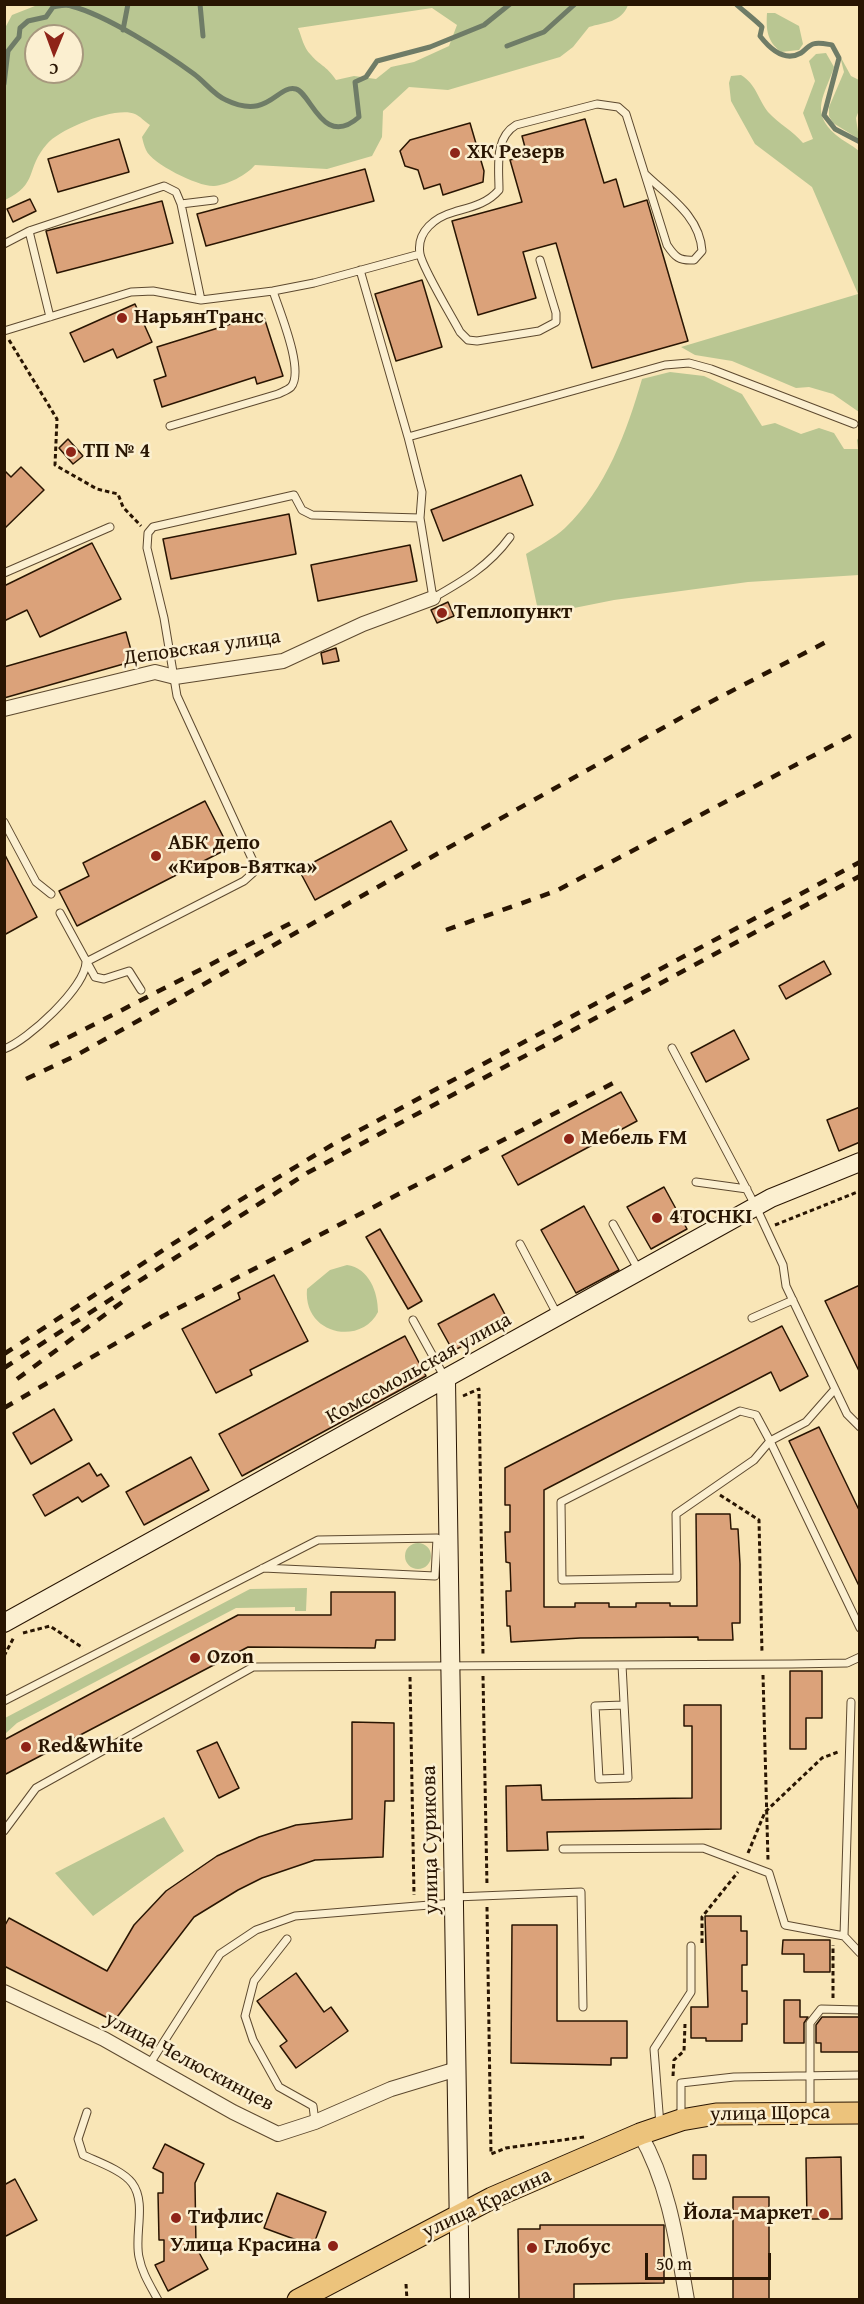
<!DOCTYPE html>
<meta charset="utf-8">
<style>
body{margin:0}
#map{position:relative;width:864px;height:2304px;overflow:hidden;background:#f9e6b7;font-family:"Gentium Book Plus",serif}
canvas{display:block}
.frame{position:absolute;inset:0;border:6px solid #291502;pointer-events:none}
.north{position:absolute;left:24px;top:24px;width:60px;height:60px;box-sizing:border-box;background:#fbefd0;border:2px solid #a7987e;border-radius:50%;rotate:181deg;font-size:16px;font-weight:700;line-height:24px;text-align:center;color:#291502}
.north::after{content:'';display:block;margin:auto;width:21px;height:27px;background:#8f2418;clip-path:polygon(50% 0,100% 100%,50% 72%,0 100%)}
.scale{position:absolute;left:645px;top:2253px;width:126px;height:27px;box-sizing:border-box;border:3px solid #291502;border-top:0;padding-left:8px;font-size:18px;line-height:21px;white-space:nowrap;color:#291502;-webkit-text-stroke:4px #fbefd0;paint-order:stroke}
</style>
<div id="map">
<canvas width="864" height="2304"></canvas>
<div class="frame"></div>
<div class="north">С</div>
<div class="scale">50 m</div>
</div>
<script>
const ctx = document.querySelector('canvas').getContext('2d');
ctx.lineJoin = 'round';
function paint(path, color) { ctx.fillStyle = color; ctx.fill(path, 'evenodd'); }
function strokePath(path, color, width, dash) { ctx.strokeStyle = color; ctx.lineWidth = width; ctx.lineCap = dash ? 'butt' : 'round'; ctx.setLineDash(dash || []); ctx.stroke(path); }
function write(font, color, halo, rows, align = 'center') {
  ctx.font = font + ' "Gentium Book Plus",serif'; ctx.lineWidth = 5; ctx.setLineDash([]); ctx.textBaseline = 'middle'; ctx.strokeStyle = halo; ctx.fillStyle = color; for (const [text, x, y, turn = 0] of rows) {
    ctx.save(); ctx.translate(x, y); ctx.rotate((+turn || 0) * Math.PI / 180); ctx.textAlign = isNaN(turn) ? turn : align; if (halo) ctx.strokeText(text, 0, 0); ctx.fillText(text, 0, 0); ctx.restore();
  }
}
paint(new Path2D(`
 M40,4h588v1c-7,18 -23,17 -39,22l-16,20 -13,10 -112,33 -39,-3 -26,24 -1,26 -10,19 -45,13 -72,-4c-8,10 -28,20 -41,21 -15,1 -62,-22 -68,-36 -2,-4 -3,-9 -4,-13l8,-12c-5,-3 -10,-9 -15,-11 -20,-8 -75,15 -88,30 -22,25 -8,40 -42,56v-172l7,-13zM432,8l25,17 -8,21 -35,16 -23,5 -15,12 -22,-3 -18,4c-10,-15 -17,-15 -25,-25 -8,-8 -9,-18 -13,-27zM36,36h36v36h-36z
 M767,13h8l24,13 4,18 -4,6 -18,2c-14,-11 -15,-22 -14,-39z
 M826,53l8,14c-9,28 -25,45 2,68 7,6 16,10 23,16v261l-26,-18 -24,-7 -13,1 -64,-27 -37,-6 -14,-8 177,-53 -46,-107 -57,-43 -24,-43 -2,-18 2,-7 10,-1c15,9 17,24 27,37 11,12 25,19 35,31l10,-4 -10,-26 12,-32 -6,-20 7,-7z
 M840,56l11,20 8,4v30l-3,8 3,21 -26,-16 -4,-7v-9l15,-35z
 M670,372l34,4 38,18 20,32 13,-3 26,11 18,-6 15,5 10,16h14l-1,-9 2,-3v138l-111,7 -134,18 -75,15 -13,-61c13,-8 28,-16 39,-26 41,-39 62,-97 77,-149z
 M347,1265c22,3 31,27 31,47 -17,34 -75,23 -71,-23l23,-19z
 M405 1556a13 13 0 1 1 26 0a13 13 0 1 1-26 0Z
 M307,1588l-1,23h-11v-4l-59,1 -219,115 -12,11v-16l245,-129z
 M164,1817l20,34 -91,65 -38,-43z`), '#b9c692');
strokePath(new Path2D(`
 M200,4l3,32
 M736,4c5,5 23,19 26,23l-2,9c10,13 25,26 41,17 4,-3 7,-7 12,-9 6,-2 13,0 19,1l7,13 -15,57 11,14 25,13
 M123,30l5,-26
 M507,46l37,-14 31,-28
 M4,84l4,-33 11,-14 1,-9 8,-7 18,-4 7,-10c6,-1 13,-3 18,-1 35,9 93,46 123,68 11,8 20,21 32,26 43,21 51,-16 70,-11 15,4 27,60 63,28l-4,-35 11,-5 11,-16 53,-14 54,-22 26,-21`), '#6f7c67', 5);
const building = new Path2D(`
 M585,119l19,64 12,-4 8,28 23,-7 41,141 -96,27 -36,-125 -33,9 13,46 -58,17 -26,-94 70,-19 -12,-42 17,-5 -5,-19z
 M470,123l14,48 -1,11 -40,13 -3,-11 -16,5 -6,-19 -13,-4 -5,-15 10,-11z
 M119,139l10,33 -71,20 -10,-33z
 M365,169l9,32 -168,45 -9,-32z
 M30,199l6,12 -23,11 -6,-13z
 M162,201l11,42 -116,30 -11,-42z
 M422,280l20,67 -46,14 -21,-67z
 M135,304l17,38 -35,16 -4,-9 -29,13 -14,-29z
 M263,314l20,62 -26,8 -2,-7 -93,30 -8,-27 12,-4 -9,-29z
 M68,439l15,17 -10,8 -14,-16z
 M21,467l23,23 -40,39v-59l7,7z
 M521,475l12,30 -90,36 -12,-31z
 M289,514l7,40 -125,25 -8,-40z
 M92,543l29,56 -81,38 -13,-27 -23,11v-35z
 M410,545l7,36 -99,20 -7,-36z
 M448,602l6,14 -17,7 -6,-13z
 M126,632l8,29 -130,37v-31z
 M336,648l3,13 -16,3 -2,-11z
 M205,801l24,47 -152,78 -18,-35 30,-15 -6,-13z
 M391,821l16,29 -92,50 -16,-30z
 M4,853l33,64 -33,18z
 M824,961l7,13 -45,25 -7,-13z
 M734,1030l15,29 -43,23 -15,-29z
 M621,1092l16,29 -119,64 -16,-29z
 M860,1107v35l-21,9 -12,-31z
 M664,1187l23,42 -36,20 -24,-42z
 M584,1206l35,64 -43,23 -35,-63z
 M380,1229l42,72 -14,8 -42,-72z
 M274,1275l34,66 -58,29 2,5 -36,18 -34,-64 58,-30 -2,-6z
 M860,1285v88l-35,-72z
 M494,1294l15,28 -56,29 -15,-27z
 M782,1326l26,50 -28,15 -9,-19 -227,118v117h31v-4h34v4h27v-4h34v3h27l-1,-92h34l1,15h7l2,35v59h-8l1,17h-35v-3l-118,1 -69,4 -1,-16h-3l-1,-35h5l-1,-28 -4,-1 -1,-30h5v-27h-5v-37z
 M405,1336l21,40 -184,100 -23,-42z
 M54,1409l18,31 -41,24 -18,-31z
 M819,1427l41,85v76l-71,-147z
 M191,1457l18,33 -65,35 -18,-33z
 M89,1463l8,13 4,-2 8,12 -27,16 -4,-5 -33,19 -12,-21z
 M331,1592h64v48h-19l-1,8 -127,-1 -244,128v-35l234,-125h93z
 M790,1671h32v47h-16v31h-16z
 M684,1705h37v124l-174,3 1,18 -41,1 -1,-65 35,-1 1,15 150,-2v-72h-8z
 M352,1722l42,1v78h-9l-2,56 -68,3 -53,18 -24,12 -44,27 -80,104 -110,-55v-39l5,-9 98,53 27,-46 32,-34 51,-35 42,-19 37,-12 56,-6z
 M217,1742l22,46 -20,10 -22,-47z
 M705,1916h36v15h6v34h-5v26h5v33h-5v17h-36v-3h-15v-31h17z
 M512,1925h45v96h70v37h-16v7l-100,-2z
 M783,1940h47v32h-26v-18h-22z
 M296,1973l28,39 7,-5 17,24 -52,37 -16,-22 7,-5 -30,-40z
 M784,2000h16v17h8l-4,6v20h-20z
 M822,2017h38v35h-39v-9h-5v-18z
 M165,2144l39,20 -9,19 1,64 12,22 -40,22 -13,-26 9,-4v-21h-5l-1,-47h5v-20l-10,-5z
 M693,2155h13v24h-13z
 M841,2157l1,62h-35l-1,-61z
 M15,2179l22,41 -33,17v-52z
 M277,2193l49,19 -13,34 -49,-18z
 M733,2197h36v103h-36z
 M540,2225h124v58l-90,1v16h-55l-1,-71h22z`);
paint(building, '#dba27a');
strokePath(building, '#291502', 1.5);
const lane = new Path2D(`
 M181,204l33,-4
 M4,244l25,-13
 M540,260l16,53v9l-17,9 -62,10 -9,-1 -8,-8c-8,-15 -38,-65 -40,-78 -4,-23 16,-37 34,-42 17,-5 33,-8 45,-22 0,-23 -5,-52 17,-65l81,-21 21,3 8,7 41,131c8,12 12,16 27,15l8,-9c-2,-35 -33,-54 -57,-77
 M360,270l48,167
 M50,317l-21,-86 135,-45 12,6 5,12 20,96
 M4,331l127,-39 22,-1 48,9 72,-9 41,-8 106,-29
 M170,426l108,-32c4,-2 10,-4 13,-7 14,-16 -12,-77 -18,-96
 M420,518l2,-26 -14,-55 257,-72 24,-2 22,6 143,55
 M4,573l106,-46
 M4,822l32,60 15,12
 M60,913l35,64 9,2 25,-8 12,19
 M672,1048l84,159 27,58 3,21 61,128 13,13
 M4,1049c23,-8 82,-62 82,-87l158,-81 10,-9 -1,-11 -76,-165 -13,-78 -17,-70 1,-15 5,-6 141,-32 8,15 10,5 108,3 13,80c30,-17 56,-32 77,-61
 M696,1182l51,7
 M613,1224l25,45
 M520,1244l38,72
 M752,1318l41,-18
 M413,1320l32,58
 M835,1389l-29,33 -36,19 -14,-26 -16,-4 -179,91 1,78 115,-2 -1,-64 78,-54 16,-19 90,187
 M622,1665l6,113 -29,1 -4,-73 29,-1
 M4,1701l314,-161 119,-2 -2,38 -172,-8
 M851,1702l-7,234 16,17
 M4,1831l32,-43 217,-121 539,-3 55,-1 13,-6
 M563,1849l140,-1 66,25 16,52 59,11
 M455,1897l126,-5 2,115
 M287,1939l-33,42 -9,35 8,24 26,47 34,19 2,16
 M149,2065l71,-111 36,-24 39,-14 159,-13
 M810,2110v-87l11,-14 39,1
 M87,2112l-9,27 5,16c15,7 39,15 49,28 15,20 2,51 7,74 3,16 11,28 19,43
 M681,2118v-35l53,-6 126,-2
 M660,2125l-6,-76 37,-57v-46`);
const street = new Path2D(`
 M4,709l151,-37 20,5 108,-16 80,-37 70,-26
 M4,1992l100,47 129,73 45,22 37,-12 76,-33 66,-20
 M640,2134c29,50 37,109 47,166`);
const secondary = new Path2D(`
 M446,1380l14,920
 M4,1623l767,-425 89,-36`);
const primary = new Path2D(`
 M298,2300l194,-102 148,-64 41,-14 35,-6 144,-1`);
strokePath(lane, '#5d492f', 9);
strokePath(street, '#5d492f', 16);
strokePath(secondary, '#291502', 20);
strokePath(primary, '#291502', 23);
strokePath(new Path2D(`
 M9,340l48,79 -2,46 42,24 21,5 5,13 18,19
 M775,1225l85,-34
 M463,1396l16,-7 4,266
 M720,1495l39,25 3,133
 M23,1633l27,-7 33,22
 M4,1656l10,-19
 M763,1675l5,185
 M483,1676l4,210
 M410,1677l4,218
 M748,1853l17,-41 57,-54 16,-6
 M487,1907l4,247 15,-6 78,-11
 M702,1943v-26l36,-45
 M833,1998v-53
 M673,2076l1,-16 10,-9 1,-27
 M406,2284l1,16`), '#291502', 3, [4.5, 3]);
strokePath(lane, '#fbefd0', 7);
strokePath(street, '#fbefd0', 14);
strokePath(secondary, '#fbefd0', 18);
strokePath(primary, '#ecc37c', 21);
strokePath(new Path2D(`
 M446,930l110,-39 304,-160
 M50,1047l243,-125
 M26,1079l49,-23 620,-346 131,-68
 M4,1354l233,-152 95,-57 528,-283
 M4,1368l303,-195 553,-297
 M17,1379l108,-79
 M4,1408l159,-92 458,-237`), '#291502', 4.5, [10, 10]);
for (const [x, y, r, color] of [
 [455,153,6,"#8f2418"],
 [122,318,6,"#8f2418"],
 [71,452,6,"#8f2418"],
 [442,613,6,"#8f2418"],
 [156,856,6,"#8f2418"],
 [569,1139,6,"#8f2418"],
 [657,1218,6,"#8f2418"],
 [195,1658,6,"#8f2418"],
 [26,1747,6,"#8f2418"],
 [824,2214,6,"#8f2418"],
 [176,2218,6,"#8f2418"],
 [333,2246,6,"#8f2418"],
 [532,2248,6,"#8f2418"]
]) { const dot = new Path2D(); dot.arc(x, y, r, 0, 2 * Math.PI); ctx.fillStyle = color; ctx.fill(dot); strokePath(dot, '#fbefd0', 2); }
write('bold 21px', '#291502', '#fbefd0', [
 ["ХК Резерв",467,153],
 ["НарьянТранс",134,318],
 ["ТП № 4",83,452],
 ["Теплопункт",454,613],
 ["АБК депо",168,844],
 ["«Киров-Вятка»",168,868],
 ["Мебель FM",581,1139],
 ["4TOCHKI",669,1218],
 ["Ozon",207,1658],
 ["Red&White",38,1747],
 ["Йола-маркет",812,2214,"right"],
 ["Тифлис",188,2218],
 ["Улица Красина",321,2246,"right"],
 ["Глобус",544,2248]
], 'left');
write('21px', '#291502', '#fbefd0', [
 ["Деповская улица",202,648,-8],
 ["Комсомольская улица",419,1369,-29],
 ["улица Сурикова",431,1840,-91],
 ["улица Челюскинцев",189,2062,28],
 ["улица Щорса",770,2114,-1],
 ["улица Красина",487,2204,-25]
]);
</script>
